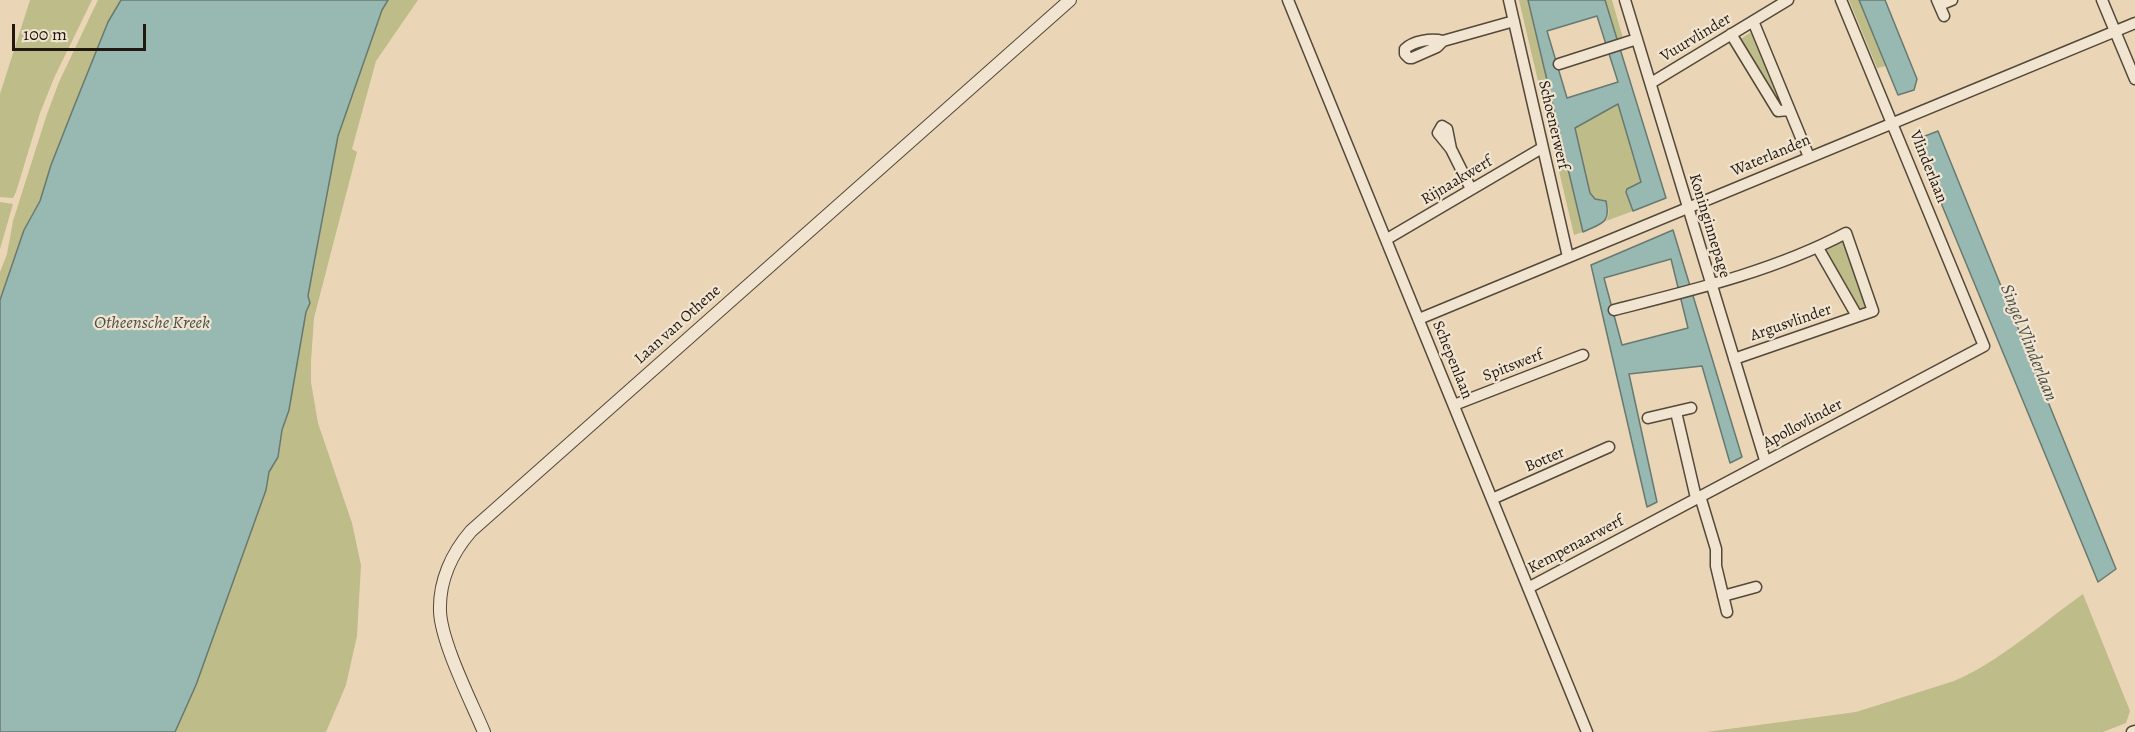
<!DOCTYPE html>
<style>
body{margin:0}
#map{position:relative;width:2135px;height:732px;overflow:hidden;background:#ead6b6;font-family:Alegreya,serif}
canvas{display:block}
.scale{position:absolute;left:12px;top:24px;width:134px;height:27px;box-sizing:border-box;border:3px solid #211810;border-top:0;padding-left:8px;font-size:18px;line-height:21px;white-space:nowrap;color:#211810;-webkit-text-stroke:4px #f1e4d0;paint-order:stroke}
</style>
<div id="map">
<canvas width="2135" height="732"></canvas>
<div class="scale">100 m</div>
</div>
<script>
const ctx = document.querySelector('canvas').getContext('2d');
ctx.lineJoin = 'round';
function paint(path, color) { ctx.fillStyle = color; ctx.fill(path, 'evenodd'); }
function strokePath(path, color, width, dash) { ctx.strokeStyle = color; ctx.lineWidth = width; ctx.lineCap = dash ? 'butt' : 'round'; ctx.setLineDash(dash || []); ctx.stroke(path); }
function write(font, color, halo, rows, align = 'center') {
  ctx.font = font + ' Alegreya,serif'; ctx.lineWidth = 4.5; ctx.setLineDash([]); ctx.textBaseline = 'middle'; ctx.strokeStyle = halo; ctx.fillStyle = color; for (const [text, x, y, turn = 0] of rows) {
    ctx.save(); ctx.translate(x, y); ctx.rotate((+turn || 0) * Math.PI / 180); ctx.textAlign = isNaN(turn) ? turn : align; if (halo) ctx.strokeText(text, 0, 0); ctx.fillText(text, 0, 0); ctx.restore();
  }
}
paint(new Path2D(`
 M30,0h62l-38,78 -14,35 -24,79 -3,6 -13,-1v-103z
 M98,0h23l-13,22 -33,82 -24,61 -11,36 -16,29 -24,70v-28l7,-18 6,-33 33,-104 13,-35z
 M388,0h30l-42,61 -24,88 5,3 -43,166 -3,43v21l7,41 34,100 9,42 -4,71 -11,49 -20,47h-151l21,-47 70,-195 3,-18 9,-15 4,-27 7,-20 17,-98 4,-9 -2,-7 6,-33 24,-127 44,-126z
 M1519,0h9l55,232 -9,3z
 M1605,0h7l11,38 -5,4z
 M1849,0h10l27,66 -9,2z
 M1753,31l30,74 -1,3 -43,-68z
 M1618,104l23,79 -14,6 -1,3 7,19 -27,10c4,-5 3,-16 -1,-21l-10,-1 -5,-6 -16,-65z
 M0,202l13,2 -13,45z
 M1842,241l3,2 23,64 -7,4 -34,-57v-7z
 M2083,594l47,117 -4,12 -23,9h-397l150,-20 98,-31c42,-17 91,-60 129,-87z`), '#bebc89');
const water = new Path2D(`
 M121,0h267l-6,10 -44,126 -24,127 -6,33 2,7 -4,9 -17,98 -7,20 -4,27 -9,15 -3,18 -70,195 -21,47h-175v-432l24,-70 16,-29 11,-36 24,-61 33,-82z
 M1528,0h77l61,198 -33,13 -7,-19 1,-3 14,-7 -23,-78 -43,24 15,65 5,6 11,2c5,23 -4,22 -23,31zM1597,16l21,66 -51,16 -20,-67z
 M1859,0h26l32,79 -3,11 -16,5z
 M1938,131l178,438 -18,13 -183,-442z
 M1673,230l69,227 -12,6 -28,-97 -73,8 28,128 -10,5 -56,-242zM1671,259l17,69 -66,17 -18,-67z`);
paint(water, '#98b9b1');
strokePath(water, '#687971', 1.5);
const minor = new Path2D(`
 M1288,0l299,732
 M1509,0l59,257
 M1625,0l140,460
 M1937,0l7,16
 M2102,0l33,79
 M1940,5l12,-5
 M1753,21l56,136
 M1731,34l47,77 11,-1
 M1443,41l-6,6 -25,11h-3l-4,-4v-5c8,-8 26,-11 38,-8l71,-20
 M1559,64l78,-25
 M1651,83l137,-83
 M1451,149l-13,-16 4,-7 5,3 4,20 20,40
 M1387,239l155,-91
 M1818,248l39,68
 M1614,310c79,-20 160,-39 232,-77l27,78 -139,48
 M1419,319l716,-296
 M1454,405l129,-50
 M1676,412l20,86
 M1648,418l43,-10
 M1700,496l16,53v17l11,46
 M1492,499l117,-52
 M1528,588l456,-242 -143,-346
 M1723,596l33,-9
 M2132,732l3,-1`);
const tertiary = new Path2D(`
 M484,732c-13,-31 -43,-90 -44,-121 -1,-30 12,-58 31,-80l599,-531`);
strokePath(minor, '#53483a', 13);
strokePath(tertiary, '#53483a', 14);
strokePath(minor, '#f1e4d0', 10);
strokePath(tertiary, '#f1e4d0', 12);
write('16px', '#211810', '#f1e4d0', [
 ["Vuurvlinder",1696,38,-31],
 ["Schoenerwerf",1553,125,77],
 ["Waterlanden",1771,156,-23],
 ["Vlinderlaan",1928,167,68],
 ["Rijnaakwerf",1457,181,-31],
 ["Koninginnepage",1709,226,73],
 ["Argusvlinder",1791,323,-19],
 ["Laan van Othene",678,325,-42],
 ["Schepenlaan",1452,360,68],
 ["Spitswerf",1513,366,-21],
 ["Apollovlinder",1803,424,-28],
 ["Botter",1545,460,-23],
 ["Kempenaarwerf",1576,545,-28]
]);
write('italic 18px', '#4b5048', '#f1e4d0', [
 ["Otheensche Kreek",152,324],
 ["Singel Vlinderlaan",2028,343,68]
]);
</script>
